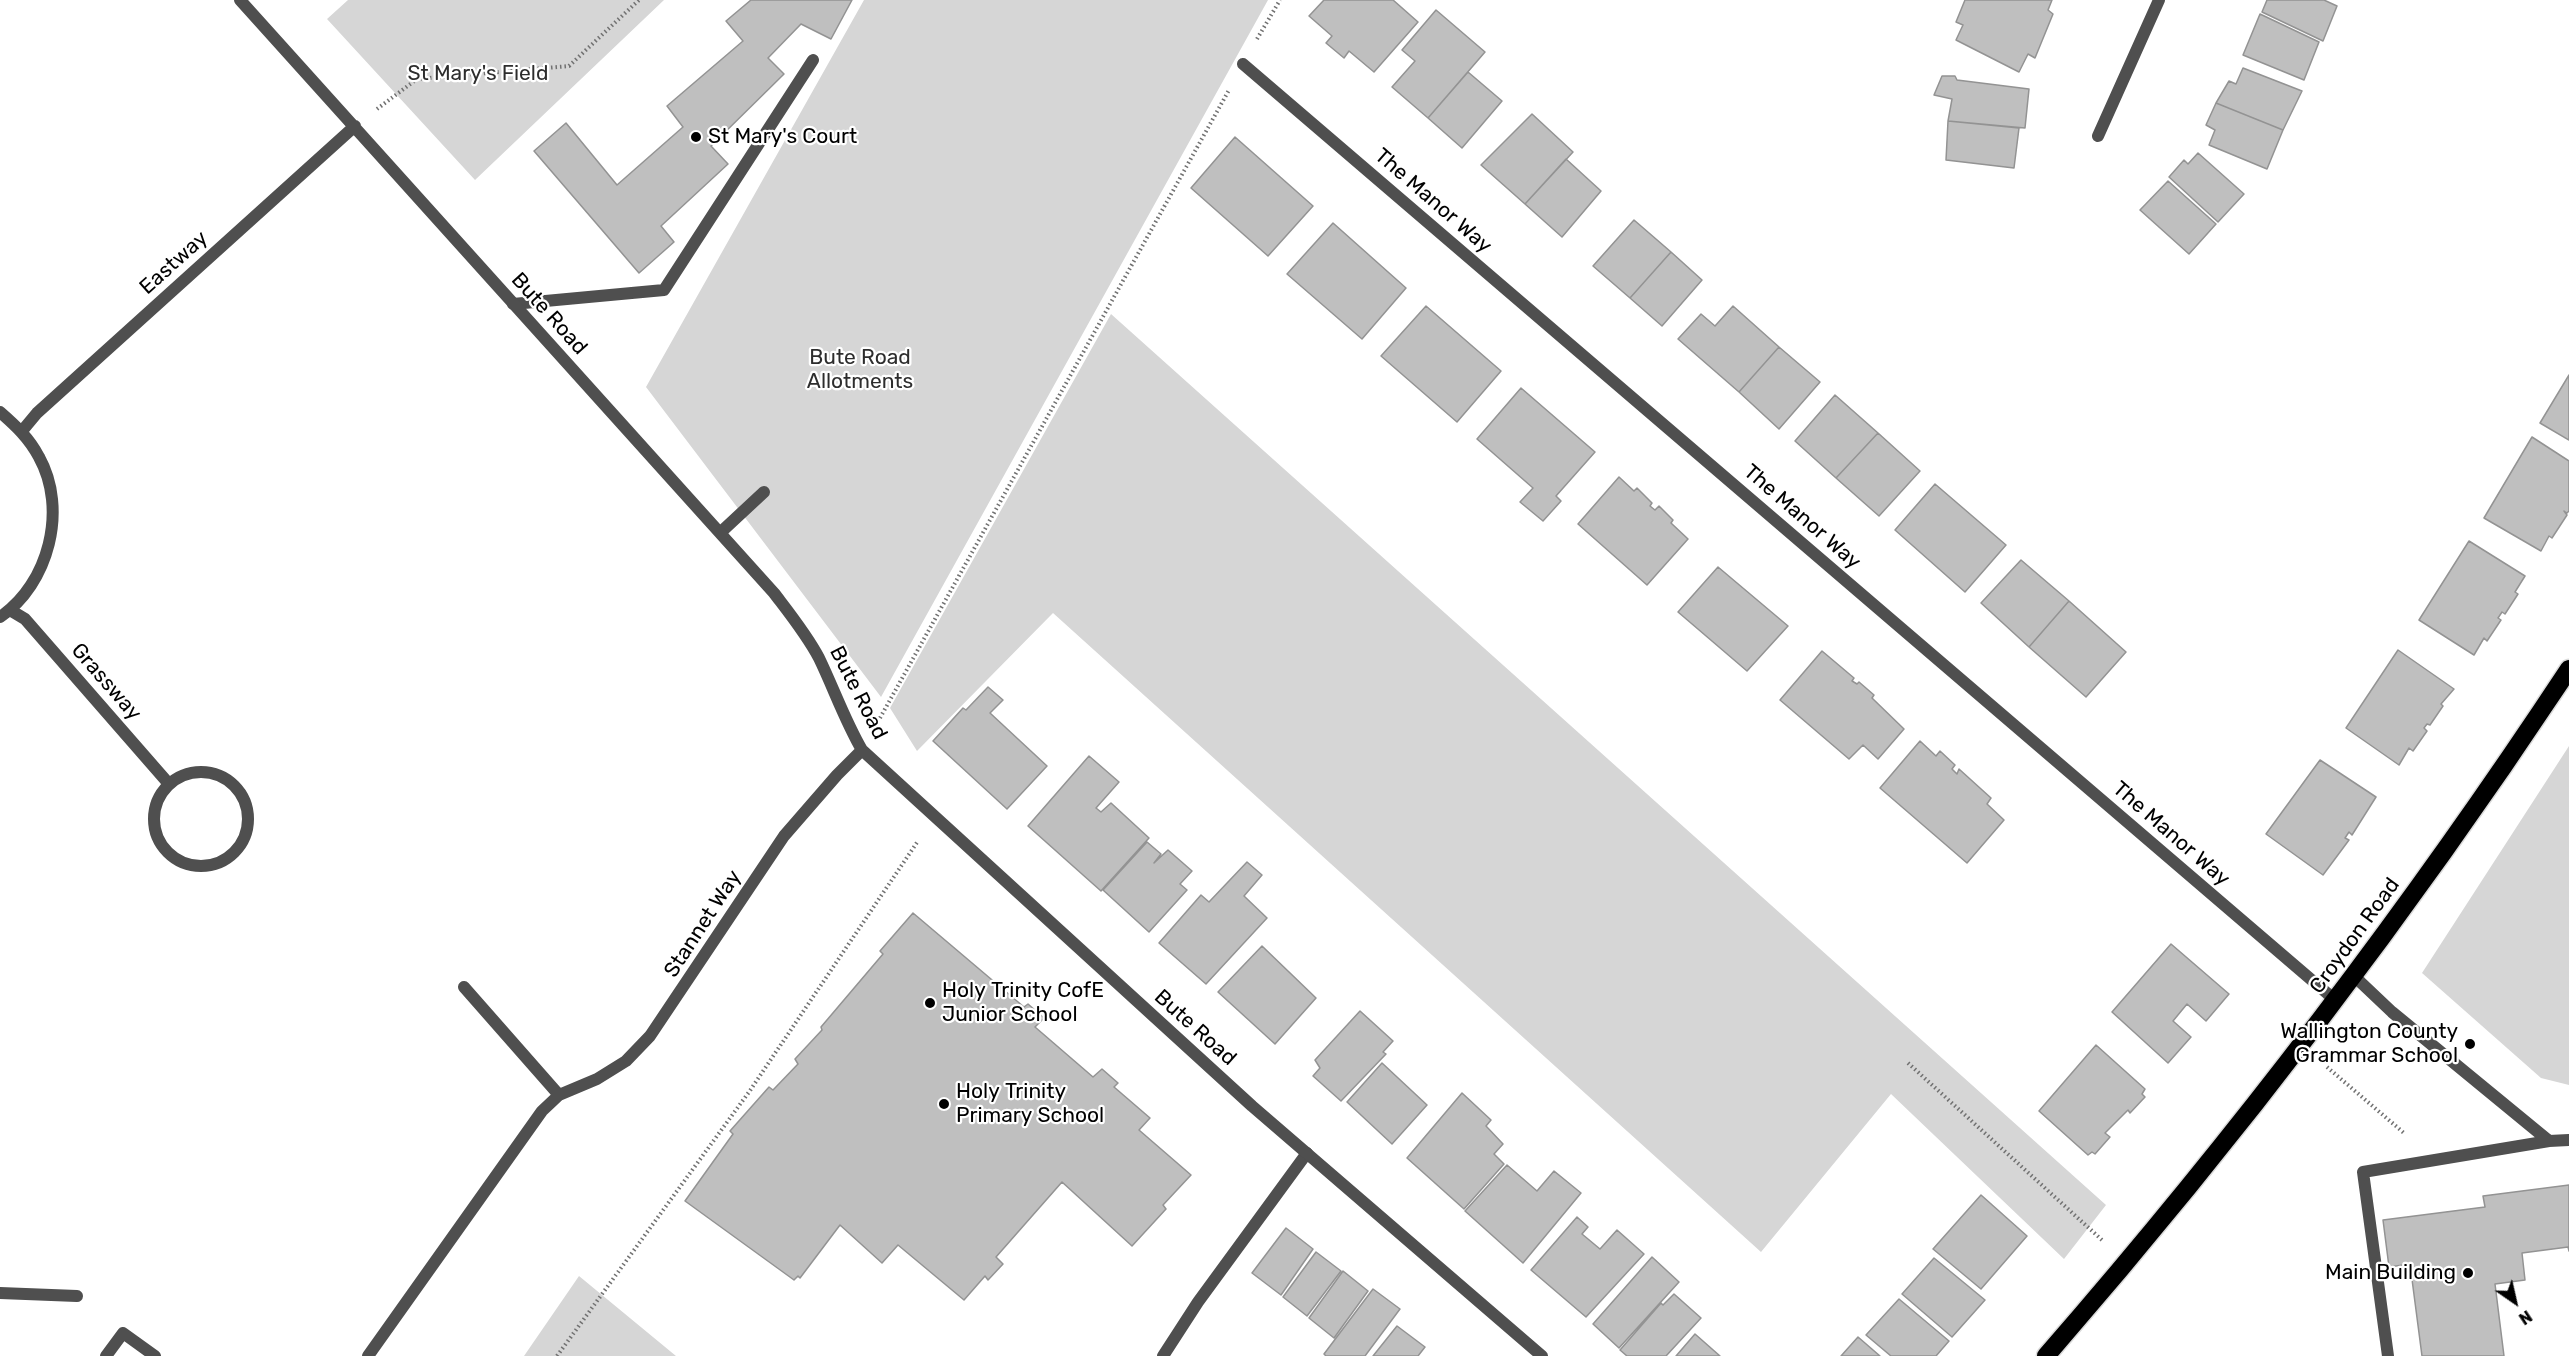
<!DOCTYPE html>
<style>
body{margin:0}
#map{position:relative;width:2569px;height:1356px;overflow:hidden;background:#fff;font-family:Rubik,sans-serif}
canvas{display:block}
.north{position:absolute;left:2485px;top:1272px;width:60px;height:60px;-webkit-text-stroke:4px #fff;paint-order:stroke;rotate:146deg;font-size:16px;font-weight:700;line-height:24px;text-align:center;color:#000}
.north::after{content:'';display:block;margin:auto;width:21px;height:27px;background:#000;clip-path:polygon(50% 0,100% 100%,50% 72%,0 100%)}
</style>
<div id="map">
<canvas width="2569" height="1356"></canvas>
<div class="north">N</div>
</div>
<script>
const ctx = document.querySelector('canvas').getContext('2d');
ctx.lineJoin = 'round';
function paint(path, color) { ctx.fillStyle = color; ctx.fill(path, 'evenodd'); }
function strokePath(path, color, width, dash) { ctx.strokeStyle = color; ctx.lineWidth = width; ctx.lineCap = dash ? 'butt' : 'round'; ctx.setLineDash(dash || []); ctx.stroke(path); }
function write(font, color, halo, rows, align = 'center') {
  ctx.font = font + ' Rubik,sans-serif'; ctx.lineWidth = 4.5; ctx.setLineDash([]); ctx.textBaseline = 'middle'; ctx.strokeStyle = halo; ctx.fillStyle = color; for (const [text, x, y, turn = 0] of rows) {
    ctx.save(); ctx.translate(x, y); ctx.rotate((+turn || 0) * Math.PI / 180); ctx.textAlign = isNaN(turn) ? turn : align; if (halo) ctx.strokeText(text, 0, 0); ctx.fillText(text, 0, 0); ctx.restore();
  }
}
paint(new Path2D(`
 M348,0h316l-189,180 -148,-161z
 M864,0h404l-387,697 -235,-310z
 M1111,314l995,891 -42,54 -173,-165 -130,158 -708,-639 -136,138 -27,-43z
 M2569,746v339l-28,-7 -119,-105z
 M579,1276l97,80h-152z`), '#d6d6d6');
const building = new Path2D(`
 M751,0h101l-21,39 -30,-15 -33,34 16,16 -73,72 17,18 -67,62 13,16 -35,31 -105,-122 32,-28 51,62 66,-58 -16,-21 76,-65 -17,-20z
 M1324,0h69l25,22 -44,50 -25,-21 -5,7 -18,-15 6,-7 -23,-20z
 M1965,0h87l-4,10 5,4 -18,44 -7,-4 -9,18 -63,-32 7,-15 -7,-3z
 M2267,0h57l13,6 -14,35 -61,-29z
 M1436,10l49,42 -57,66 -36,-31 23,-26 -13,-11z
 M2260,14l59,28 -15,38 -61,-25z
 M2243,68l59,23 -19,39 -67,-27 13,-22 7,3z
 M1468,72l34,29 -40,47 -34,-30z
 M1942,76h13l2,4 72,9 -4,39 -77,-7 4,-22 -18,-4z
 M2216,103l67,27 -16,39 -58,-24 6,-15 -9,-5z
 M1532,114l41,38 -48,52 -44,-39z
 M1948,121l71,7 -5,40 -68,-8z
 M1235,137l78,69 -45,50 -77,-68z
 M2198,153l46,41 -26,28 -49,-45 15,-17 4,4z
 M1566,159l35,32 -39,46 -37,-33z
 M2168,181l48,43 -27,30 -49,-44z
 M1634,220l37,32 -41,46 -37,-32z
 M1333,223l73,65 -44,51 -75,-65z
 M1671,252l31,28 -40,46 -32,-28z
 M1426,306l75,65 -44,51 -76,-66z
 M1733,306l46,41 -40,45 -61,-53 23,-25 14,12z
 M1779,347l41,35 -41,47 -40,-37z
 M2569,375v65l-29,-17z
 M1521,388l74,64 -39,44 5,5 -18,20 -23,-19 13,-14 -56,-49z
 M1835,395l43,38 -42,45 -41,-37z
 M1878,433l42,38 -41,45 -43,-38z
 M2532,437l37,24v50l-2,2 -3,-2 3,4 -15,23 -3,-2 -8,15 -57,-33z
 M1619,477l15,14 3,-3 15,15 -2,3 5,4 4,-4 14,14 -2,3 17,16 -41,46 -69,-61z
 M1935,484l71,61 -41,47 -70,-62z
 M2469,541l56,35 -10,16 3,2 -13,20 -3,-2 -4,6 3,2 -14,21 -3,-3 -10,17 -55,-35z
 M2021,560l48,41 -40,46 -48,-44z
 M1718,567l70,59 -41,45 -69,-59z
 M2069,601l57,51 -40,45 -57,-50z
 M2398,650l56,39 -13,15 2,2 -13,19 -3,-1 -3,4 3,3 -14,20 -4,-3 -10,17 -53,-37z
 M1822,651l32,27 -2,3 5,3 2,-2 15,13 -2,3 32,31 -26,30 -15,-14 -14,14 -69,-59z
 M988,687l15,13 -13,13 57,53 -40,43 -74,-68 30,-33 3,2z
 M1920,741l16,15 4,-5 15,14 -3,4 5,5 2,-5 32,29 -4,6 17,16 -37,43 -87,-75z
 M1089,756l30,26 -23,26 5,4 10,-9 38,35 -48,53 -73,-65z
 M2320,760l56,37 -24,38 -3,-3 -4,6 4,2 -26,35 -57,-41z
 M1147,842l14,12 -7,9 14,-13 24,21 -12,13 7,6 -38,42 -46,-42z
 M1247,862l15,13 -18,21 23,22 -61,66 -47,-41 42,-48 8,7z
 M913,913l111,94 4,-3 16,14 -9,9 58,50 9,-8 16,14 -4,4 36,31 -11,12 52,45 -28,30 3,4 -34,37 -70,-64 -66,75 7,7 -15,16 -3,-4 -21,24 -66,-55 -16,18 -42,-38 -40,53 -2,-2 -4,4 -109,-79 48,-67 -3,-3 39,-44 4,3 25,-26 -3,-5 27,-29 -1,-3 62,-73 -3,-3z
 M2171,944l58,50 -23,27 -19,-17 -14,17 18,16 -23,26 -56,-51z
 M1262,946l54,52 -41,46 -57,-52z
 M1360,1011l33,30 -10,11 3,2 -45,47 -28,-25 7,-8 -5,-8z
 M2096,1045l49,44 -3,5 3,3 -15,16 -2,-3 -23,23 5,4 -15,17 -3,-2 -4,3 -49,-44z
 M1382,1063l45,42 -35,39 -45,-42z
 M1462,1093l29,27 -5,6 17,18 -9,10 10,10 -40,45 -57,-51z
 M1507,1165l30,26 17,-20 27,22 -58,70 -58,-52z
 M2569,1185v66l-1,-4 -46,6 3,27 -30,4 9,72h-82l-12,-92 -21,3 -6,-47 102,-13 -2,-11z
 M1981,1195l46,41 -46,53 -48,-40z
 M1577,1217l11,10 -6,7 18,15 17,-19 27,24 -58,63 -55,-47z
 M1286,1228l27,21 -32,46 -29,-22z
 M1316,1252l25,19 -34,45 -24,-19z
 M1652,1257l27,25 -60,66 -26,-24z
 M1934,1258l51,42 -33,37 -50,-43z
 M1343,1271l25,20 -34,47 -25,-20z
 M1373,1289l27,20 -35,47h-39l-2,-2z
 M1674,1294l27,24 -35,38h-39l-7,-6 41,-47 2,2z
 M1899,1299l50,42 -13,15h-45l-25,-21z
 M1397,1326l28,21 -7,9h-45z
 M1695,1334l25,22h-44z
 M1858,1337l22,19h-39z`);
paint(building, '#bfbfbf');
strokePath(building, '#939393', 1.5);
const highway = new Path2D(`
 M2046,1356c189,-217 364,-446 523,-687`);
strokePath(highway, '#dbdbdb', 21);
strokePath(new Path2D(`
 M1257,39l23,-39
 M377,109l40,-30 152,-13 70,-66
 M880,718l349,-628
 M1908,1063l194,177
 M2327,1067l77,66
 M557,1356l192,-264 169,-251`), '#717171', 4, [1.5, 3]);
strokePath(new Path2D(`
 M513,304l151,-14 149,-230
 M721,532l43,-40
 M2354,976l38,36 157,129
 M1163,1356l35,-54 109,-149
 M2388,1356l-25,-184 186,-31 20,-1`), '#4f4f4f', 12);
strokePath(new Path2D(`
 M240,0l534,593c16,21 33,42 45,65 15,31 26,63 43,92l390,356 290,250
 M1243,64l1092,936
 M2098,136l61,-136
 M0,412c16,14 29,26 39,45 29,52 10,127 -39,160
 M22,431l15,-18 318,-287
 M10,610l15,9 144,165
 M154 819a47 47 0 1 1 94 0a47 47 0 1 1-94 0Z
 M464,987l95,108
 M0,1293l77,3
 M106,1356l17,-23 32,23
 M368,1356l174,-245 17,-16 38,-16 29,-18 24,-25 134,-200 53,-61 25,-25`), '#4f4f4f', 12);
strokePath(highway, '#000', 18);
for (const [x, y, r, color] of [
 [696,137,6,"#000"],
 [930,1003,6,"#000"],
 [2470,1044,6,"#000"],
 [944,1104,6,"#000"],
 [2468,1273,6,"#000"]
]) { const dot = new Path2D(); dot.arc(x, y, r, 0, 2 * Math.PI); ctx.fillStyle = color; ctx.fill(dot); strokePath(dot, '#fff', 2); }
write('21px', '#2d2d2d', '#fff', [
 ["St Mary's Field",478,74],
 ["Bute Road",860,358],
 ["Allotments",860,382]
]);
write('21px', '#000', '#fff', [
 ["St Mary's Court",708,137],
 ["Holy Trinity CofE",942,991],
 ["Junior School",942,1015],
 ["Wallington County",2458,1032,"right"],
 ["Grammar School",2458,1056,"right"],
 ["Holy Trinity",956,1092],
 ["Primary School",956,1116],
 ["Main Building",2456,1273,"right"]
], 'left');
write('21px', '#000', '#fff', [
 ["The Manor Way",1433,201,41],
 ["Eastway",174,263,-42],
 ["Bute Road",549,314,48],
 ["The Manor Way",1802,517,41],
 ["Grassway",106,682,49],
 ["Bute Road",858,693,63],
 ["The Manor Way",2171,834,41],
 ["Stannet Way",703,924,-57],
 ["Croydon Road",2355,936,-54],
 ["Bute Road",1195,1028,42]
]);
</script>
